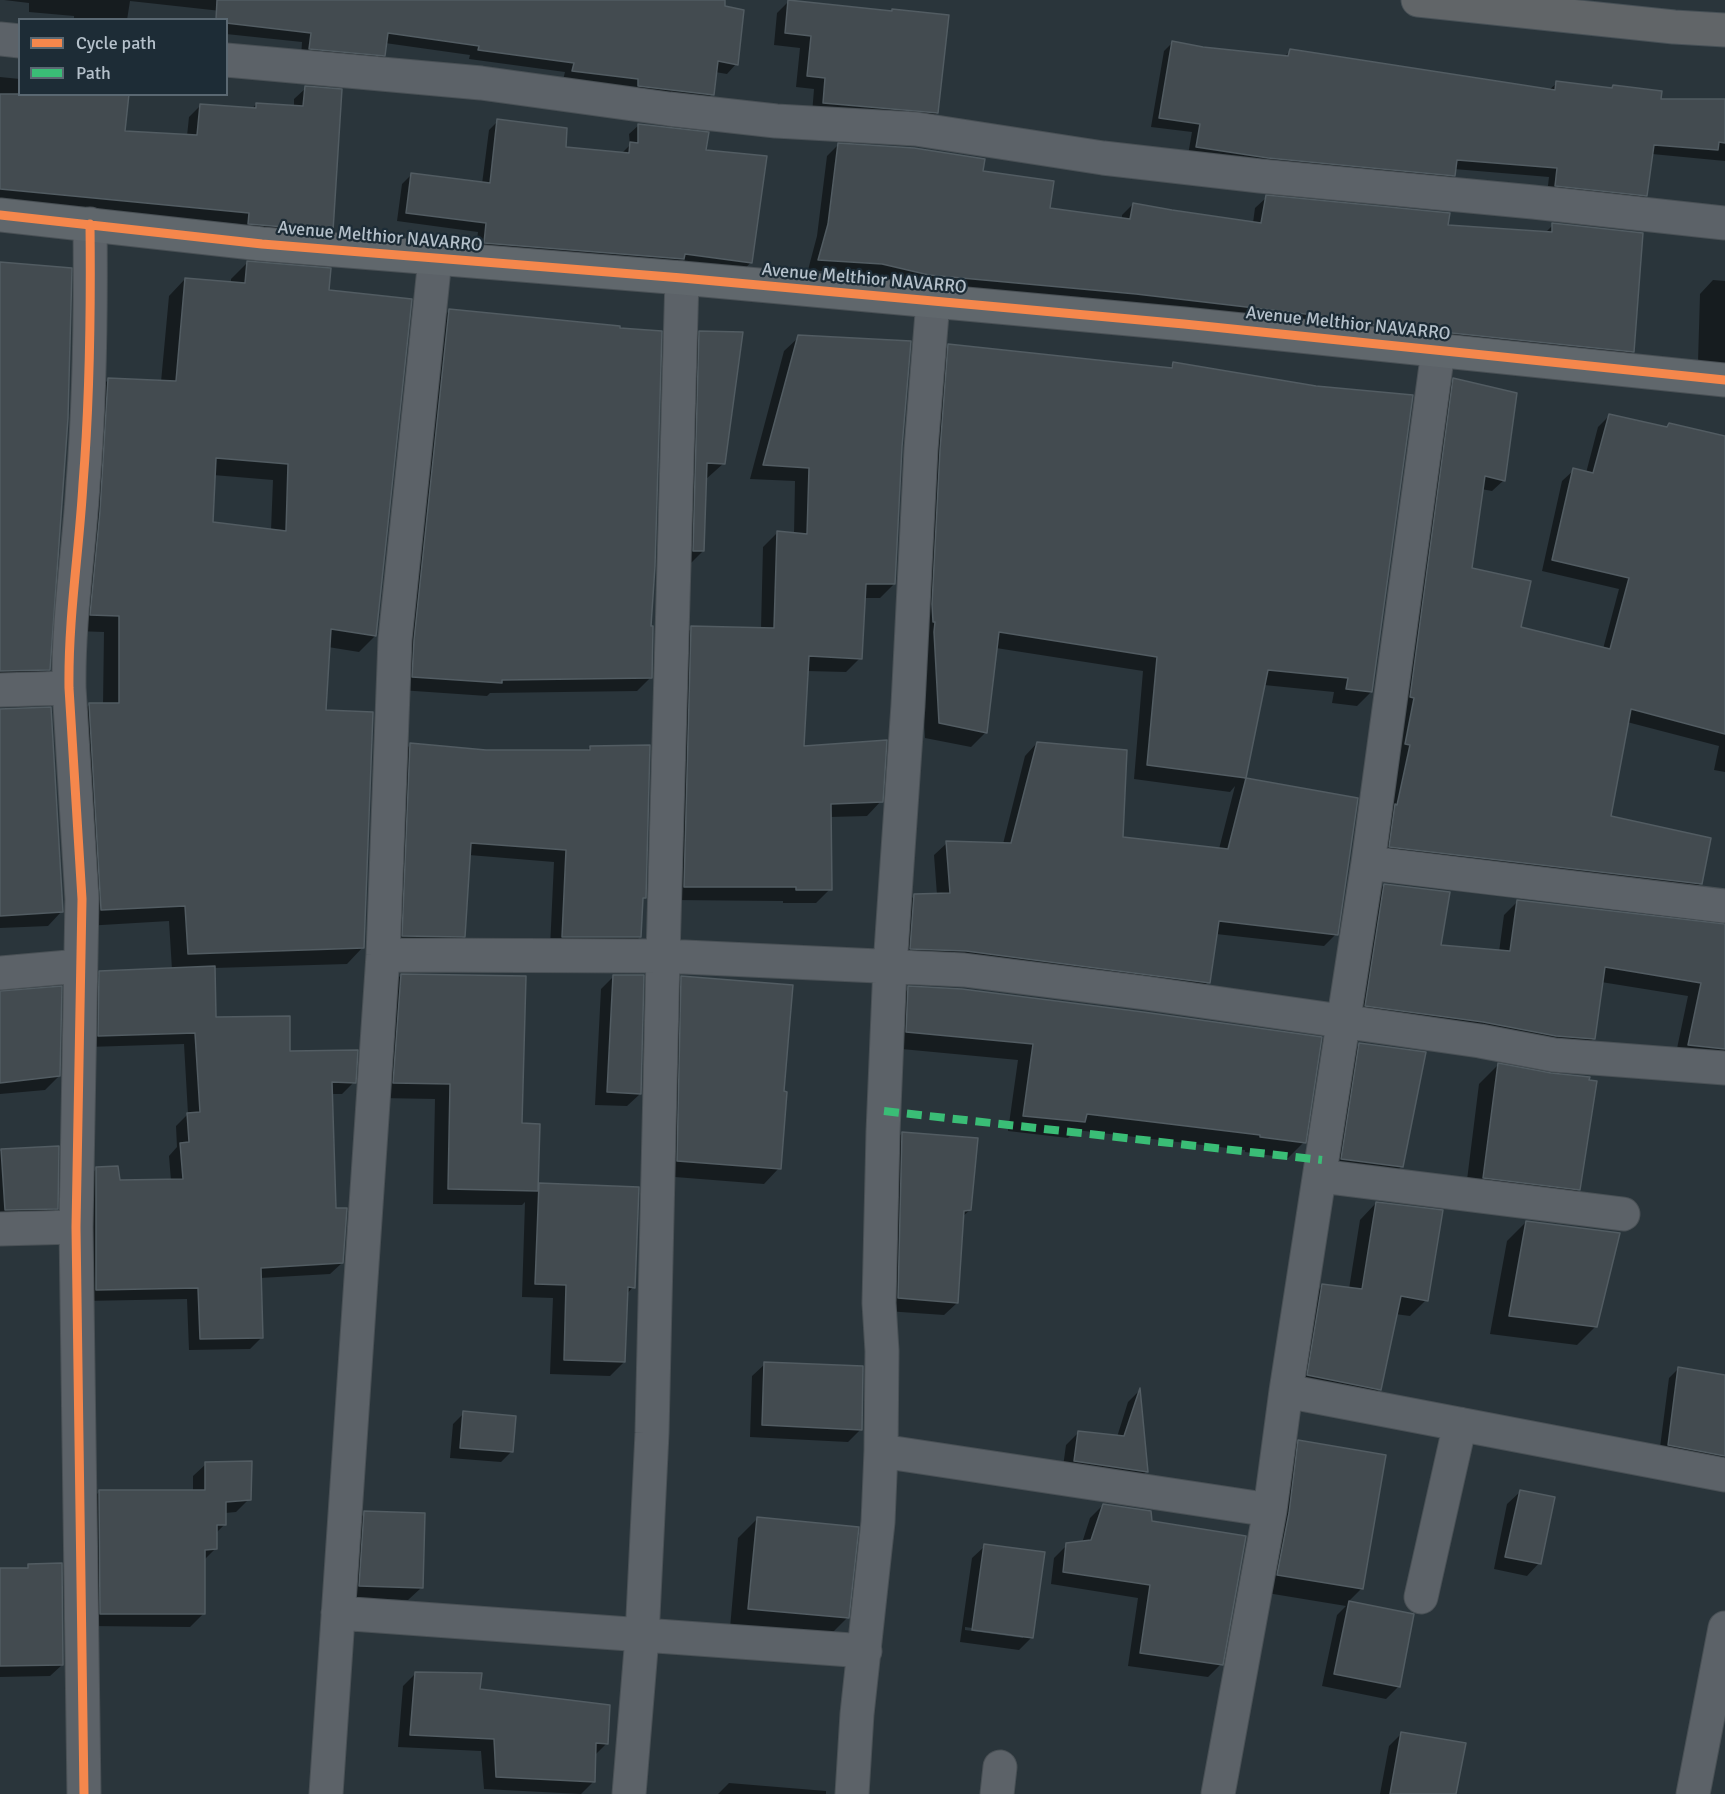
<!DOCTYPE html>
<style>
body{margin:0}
#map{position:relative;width:1725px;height:1794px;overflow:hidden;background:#2a353b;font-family:Signika,sans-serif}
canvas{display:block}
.legend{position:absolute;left:18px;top:18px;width:210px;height:78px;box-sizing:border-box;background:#1d2c36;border:2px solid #5a6872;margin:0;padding:8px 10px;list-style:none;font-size:18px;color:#b5c1cb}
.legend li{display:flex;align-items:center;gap:12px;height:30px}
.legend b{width:30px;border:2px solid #5a6872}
</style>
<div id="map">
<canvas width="1725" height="1794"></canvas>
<ul class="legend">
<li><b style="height:8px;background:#f5874c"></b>Cycle path</li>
<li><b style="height:8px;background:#3abd76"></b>Path</li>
</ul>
</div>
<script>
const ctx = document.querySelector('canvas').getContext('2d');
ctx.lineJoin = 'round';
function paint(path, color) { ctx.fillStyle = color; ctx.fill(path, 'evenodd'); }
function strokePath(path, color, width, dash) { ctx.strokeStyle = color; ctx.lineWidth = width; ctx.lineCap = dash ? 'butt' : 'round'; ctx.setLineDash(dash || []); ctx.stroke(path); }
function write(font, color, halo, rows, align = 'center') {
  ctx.font = font + ' Signika,sans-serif'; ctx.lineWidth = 4.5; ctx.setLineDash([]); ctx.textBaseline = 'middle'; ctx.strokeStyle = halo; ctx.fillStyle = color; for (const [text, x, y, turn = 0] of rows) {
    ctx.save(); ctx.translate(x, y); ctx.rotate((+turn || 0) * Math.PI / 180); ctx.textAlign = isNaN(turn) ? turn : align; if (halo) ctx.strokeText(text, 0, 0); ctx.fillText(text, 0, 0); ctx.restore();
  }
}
paint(new Path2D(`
 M4,0h720l12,64 -9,10 -12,-2 -3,22 -10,10 -139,-24 2,-8 -96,-13 1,-4 -85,-12 -1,12 -10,10 -73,-7 1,-16 -76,-8v-14l-5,-9 -91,-10 -3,19h-53v-4l-45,-4v-9z
 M789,1l148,112 -12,11 -113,-10 2,-25 -18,-2 4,-39 -26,-3 3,-32z
 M1173,42l30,6 81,9 6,-6 259,39 8,-7 102,17h66v61l-73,-7 -6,41 -9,9 -90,-10 2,-17 -95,-8 -1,6 -9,9 -256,-29 4,-23 -41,-5 13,-76z
 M0,77l20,2v15l104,38 63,4 2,-19 12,-12 51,4 4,-5 38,3v-8l12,-11 26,142 -12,12 -83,-7 1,-11 -238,-23z
 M498,121l66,27 57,6 9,-9 -1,-11 10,-9 66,26 46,111 -9,10 -267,-20 3,-20 -81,-11 5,-37 9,-9 71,9 7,-54z
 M838,145l144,27 66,37 74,11v-5l11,-11 120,19 2,-15 12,-11 180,30 98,6 8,-8 80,126 -11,11 -705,-77 -47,-10 -62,-5 9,-34 10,-80z
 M247,263l81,29 47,344 -16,16 -31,-5 -4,64 39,236 -16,17 -133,4 1,51 139,63 -12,12h-11l3,116 8,53 -12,11 -70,4 2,59 -12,12 -61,1 -2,-51 -103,2 1,-120 11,-12 22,13 53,-1 -2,-25 8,-9 -1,-21 12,-12 -4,-70 -97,3 1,-62 12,-12 72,-3 -3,-49 -84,5 -12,-205 16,-16h14l1,-73 -29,-1 17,-235 16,-16 53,2 8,-86 16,-17 46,4v-4zM213,475l60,5 -2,51 -59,-8z
 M0,264l49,405 -14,14 -35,1z
 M1713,280l12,1v84l-27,-3 2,-68z
 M449,311l201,316 1,50 -14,14 -147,2 -3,3 -87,-6 36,-366z
 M700,332l24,131 -19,17 -2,71 -17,17 -3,-219z
 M799,337l102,110 -7,137 -14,14h-16l-4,60 -14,14 -39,-1 -4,77 78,53 -14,15 -37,1v72l-14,14h-33v-2l-113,-1 7,-258 15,-14 69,1 2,-82 14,-14 17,1 1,-53 -45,-2 34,-128z
 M949,345l219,25 6,-7 197,329 -14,14 -25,-3 2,-11 -70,-7 -20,94 112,20 -20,135 -12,12 -108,-12 -8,48 -13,13 -297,-34 4,-53 12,-12 23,-1 -3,-40 13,-12 56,1 22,-88 12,-13 84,95 98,11 16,-63 -5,6 -96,-13 9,-108 -147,-23 -10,84 -15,15 -46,-9 -5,-90 14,-288z
 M1454,380l50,100 -12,11 -11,-2 -11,80 49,59 84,21 16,-60 -77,-18 20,-90 12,-11 12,3 12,-46 11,-11 56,12 4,-4 56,13v335l-11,-2 5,-24 -92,-24 -18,96 91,66 -11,11 -310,-38 20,-101 -4,-1 48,-364z
 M0,710l61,202 -13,14 -48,2z
 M410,745l76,6 100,1 4,-5 54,150 -2,3 -2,37 -12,12 -78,-1 4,-86 -85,-7 -5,81 -12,12h-61l7,-191z
 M1384,885l55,61 60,6 5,-37 14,-14 207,25v140l-50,-8 13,-62 -87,-14 -8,57 -13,13 -228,-33 19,-120z
 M401,975l120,150 16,62 2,-2 94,102 -6,7 -3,68 -14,14 -60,-2 3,-76 -31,-1 3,-95 -3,3 -89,-1 2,-105 -56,-1 7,-108z
 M614,976l26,118 -13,12 -32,-1 6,-116z
 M682,978l100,115 -3,75 -15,16 -102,-8 4,-183z
 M909,988l395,154 -16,16 -43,-6v-2l-169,-20 -8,8 -60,-7 10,-71 -127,-12 2,-44z
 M0,993l59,83 -14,14 -45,4z
 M1360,1044l41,123 -13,12 -59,-8 18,-114z
 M1498,1065l90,16 -9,108 -19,19 -95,-12 14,-112z
 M902,1133l68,77 -8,7 -5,86 -13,12 -58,-4 4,-165z
 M57,1147l-1,61 -14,14h-42v-71z
 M1376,1203l50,97 -16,16 -15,-2 -16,75 -16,17 -71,-15 14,-89 16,-16 27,3 11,-69z
 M1526,1222l70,104 -19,19 -87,-11 17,-93z
 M765,1364l96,65 -13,13 -98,-5 2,-61z
 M1679,1368l46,9v92l-66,-14 10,-77z
 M1139,1391l7,81 -13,13 -71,-11 4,-29 12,-12 39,4 11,-35z
 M464,1413l47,39 -10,10 -51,-4 3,-34z
 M1299,1441l63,147 -14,14 65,13 -15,72 -12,12 -64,-13 15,-71 9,-9 -85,-14 20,-133z
 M206,1464l43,35 -13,13 -11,1v11l-9,9v15l-12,12 -1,54 -13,13 -102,-1 -2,-121 13,-13h94v-16z
 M1520,1492l19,71 -12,13 -33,-7 13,-65z
 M1103,1505l47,17 71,142 -13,13 -80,-11 10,-68 -87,-14 3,-26 13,-13 15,-2 8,-25z
 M365,1513l56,75 -13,12 -61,-2 5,-72z
 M757,1519l90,99 -19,19 -98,-9 8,-90z
 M985,1546l47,91 -13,13 -59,-8 12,-84zM965,1627l58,8v3l-58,-8z
 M29,1565l33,100 -12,11 -50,1v-107l25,-1z
 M416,1673l63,18 128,52 -13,13 -1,26 -12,12 -97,-5 -3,-38 -83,-4 5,-61z
 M1402,1733l53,61h-75l9,-48z
 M729,1783l97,8v3h-108z`), '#0007');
const building = new Path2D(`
 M217,0h508v6l19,4 -6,55 -20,-4 -4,34 -76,-9v-7l-66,-8 2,-8 -96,-13 1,-4 -91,-13 -3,23 -76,-7 2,-16 -85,-10v-3h-10z
 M788,0l104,11v-2l57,6 -11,98 -115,-10 2,-25 -18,-2 4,-40 -26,-3z
 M1172,41l31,6 85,9 2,-7 265,41 1,-9 56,7 1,-3 49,6 -1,8h64v44l-6,-1 -1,8 -64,-5 -7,51 -92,-10 2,-18 -100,-8 -2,16 -187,-18 -72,-11 4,-23 -41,-6z
 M305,86l37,3 -9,142 -85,-7 1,-11 -249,-24v-95h129l-4,37 72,4 3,-31 56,4v-5l47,3z
 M497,119l70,9 -1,19 63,6 1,-11 8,1v-19l71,8 -3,18 61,6 -15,107 -67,-9 -1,5 -200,-16 2,-20 -80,-10 5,-40 79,10z
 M838,143l76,5 71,11 -2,12 71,10 -4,27 80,11 3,-16 39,7 89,13 5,-28 184,18 -2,12 104,7v-9l91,10 -9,119 -269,-28v-3l-229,-27 -207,-19 -47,-11 -64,-4 10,-36z
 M247,261l84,7 -2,22 83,9 -36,337 -45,-7 -5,81 47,2 -9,236 -176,6 -3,-48 -84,4 -12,-207h30v-87l-29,-1 10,-104 8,-133 68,3 9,-103 60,5zM216,458l72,6 -2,67 -73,-9z
 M0,262l72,6 -4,150 -18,252 -50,1z
 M449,309l171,17v2l42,3 -7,235 -4,60h2l-1,52 -150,2v3l-90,-6 2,-37z
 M699,331l44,1 -18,132 -18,-1 -3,88h-11z
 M798,335l113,6 -9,106 -7,137h-29l-4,75 -53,-3 -5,90 83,-6 -4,62 -52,2 1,86h-36v-3h-112l7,-261 83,2 3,-97 30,3 2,-66 -46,-3z
 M948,344l224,24 1,-6 143,24 97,9 -41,297 -26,-3 2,-11 -80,-8 -22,108 -99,-13 10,-108 -158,-25 -12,101 -48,-10 -5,-91 1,-10h-2l-1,-18 8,-154z
 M1453,378l64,15 -12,88 -20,-5 -13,92 59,13 -10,46 89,22 19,-71 -77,-18 21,-92 20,5 16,-59 58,13 2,-4 56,13v298l-94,-25 -20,107 100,22 -9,46 -313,-37 6,-43 2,1 13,-60 -5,-1 9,-46 -4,-1z
 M51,707l12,205 -63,4v-207z
 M1037,742l90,8 -4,87 105,12 18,-71 112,20 -20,137 -119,-14 -9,62 -244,-32 -56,-2 4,-55 36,-1 -4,-52 65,2z
 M410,743l76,7h104v-4l60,-1 -4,153h-3l-2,39h-79l4,-87 -95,-7 -6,94 -63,-1z
 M1384,884l66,8 -9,53 69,6 7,-51 208,24v125l-37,-4 13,-62 -96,-16 -10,72 -39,-3 -73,-14 -118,-16z
 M215,966l1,51 74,-1v35l68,-1 -2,33 -24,-1 4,126h11l-4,55 -82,5 2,70 -63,1 -2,-51 -102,2v-123l22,-1 2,14 63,-1 -3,-36 9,-1 -2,-29 13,-1 -5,-79 -97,3 1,-65z
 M401,974l125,2 -4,147 18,1 -2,67 -90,-2 2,-105 -57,-1z
 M613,975h31l-3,119 -34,-2z
 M681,976l112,9 -9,106 3,1 -6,77 -104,-8z
 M62,986l-2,90 -60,7v-92z
 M908,986l54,3 181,23 179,25 -16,106 -46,-6v-2l-173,-21 -2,8 -62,-6 10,-72 -127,-12z
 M1359,1043l67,9 -23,115 -62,-8z
 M1498,1063l53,10 39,4 -1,3 8,1 -17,109 -97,-12z
 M902,1132l76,6 -7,72 -7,1 -6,92 -60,-5z
 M59,1146l-1,63 -53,1 -4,-61z
 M539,1183l100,4 -4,101 -7,-1 -3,75 -61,-2 2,-75 -31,-1z
 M1376,1202l67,8 -15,91 -27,-5 -20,94 -74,-15 15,-91 40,5z
 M1526,1221l94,12 -23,94 -88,-11z
 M764,1362l99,4 -1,64 -100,-5z
 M1678,1367l47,8v81l-57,-11z
 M1140,1388l8,84 -74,-11 4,-30 46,5z
 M463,1411l53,5 -3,36 -53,-4z
 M1298,1440l88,15 -23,134 -86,-14 12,-62z
 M252,1461l-1,39 -25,2v23h-9v24l-12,1v64h-105l-1,-124h106v-28z
 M1520,1490l35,7 -14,67 -36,-7z
 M1103,1504l48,7 1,10 94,15 -23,129 -83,-12 10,-68 -87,-13 3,-29 25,-3z
 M364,1511l61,2 -2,75 -64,-2z
 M757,1517l102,10 -10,91 -101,-9z
 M984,1544l61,8 -12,86 -61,-8z
 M62,1563l1,102 -63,1v-98h28v-4z
 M1349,1601l65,13 -14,73 -66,-13z
 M415,1672l67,1 -2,16 130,16 -2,39 -12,-1 -1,39 -99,-5 -2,-38 -84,-4z
 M1401,1732l65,11 -10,51h-66z`);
paint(building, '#434b50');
strokePath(building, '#525c62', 1.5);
const street = new Path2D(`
 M0,39l20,2
 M226,60l255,23 188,26 107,12 140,8 187,29 157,18 273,26 192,21
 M0,690l69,-2
 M1368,863l357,43
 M383,955l280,1 301,14 182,23 334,48 74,14 171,13
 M0,973l80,-7
 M1320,1176l303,38
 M0,1229l76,-2
 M1286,1391l439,84
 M881,1451l389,59
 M1421,1597l39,-173
 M338,1613c176,12 351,26 527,38
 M84,1794l-8,-567 6,-328 -13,-211c-1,-69 10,-136 14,-204 7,-87 8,-173 7,-260
 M326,1794l57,-839 12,-316 40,-380
 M629,1794l13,-157 10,-204 11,-477 19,-678
 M852,1794l5,-80 21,-192 3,-71 1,-100 -3,-48 4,-171 7,-166 18,-261 13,-256 12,-148
 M997,1794l3,-27
 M1218,1794l52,-284 16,-119 82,-528 70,-512
 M1693,1794l32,-166`);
const secondary = new Path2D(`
 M0,215l262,29 420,34 502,46 541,56`);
const highway = new Path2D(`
 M1418,0l256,27 51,3`);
strokePath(street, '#495055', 35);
strokePath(secondary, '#495055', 35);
strokePath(highway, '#475056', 35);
strokePath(street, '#5c6268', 33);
strokePath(secondary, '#60676c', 33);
strokePath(highway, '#616568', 33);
strokePath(new Path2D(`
 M884,1111l438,49`), '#3abd76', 8, [15, 8]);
strokePath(new Path2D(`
 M0,215l262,29 420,34 502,46 541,56
 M84,1794l-8,-567 6,-328 -13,-211c-1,-69 10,-136 14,-204 7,-87 8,-173 7,-260`), '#f5874c', 9);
write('18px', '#b5c1cb', '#1d2c36', [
 ["Avenue Melthior NAVARRO",380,237,5],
 ["Avenue Melthior NAVARRO",864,279,5],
 ["Avenue Melthior NAVARRO",1348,324,6]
]);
</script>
